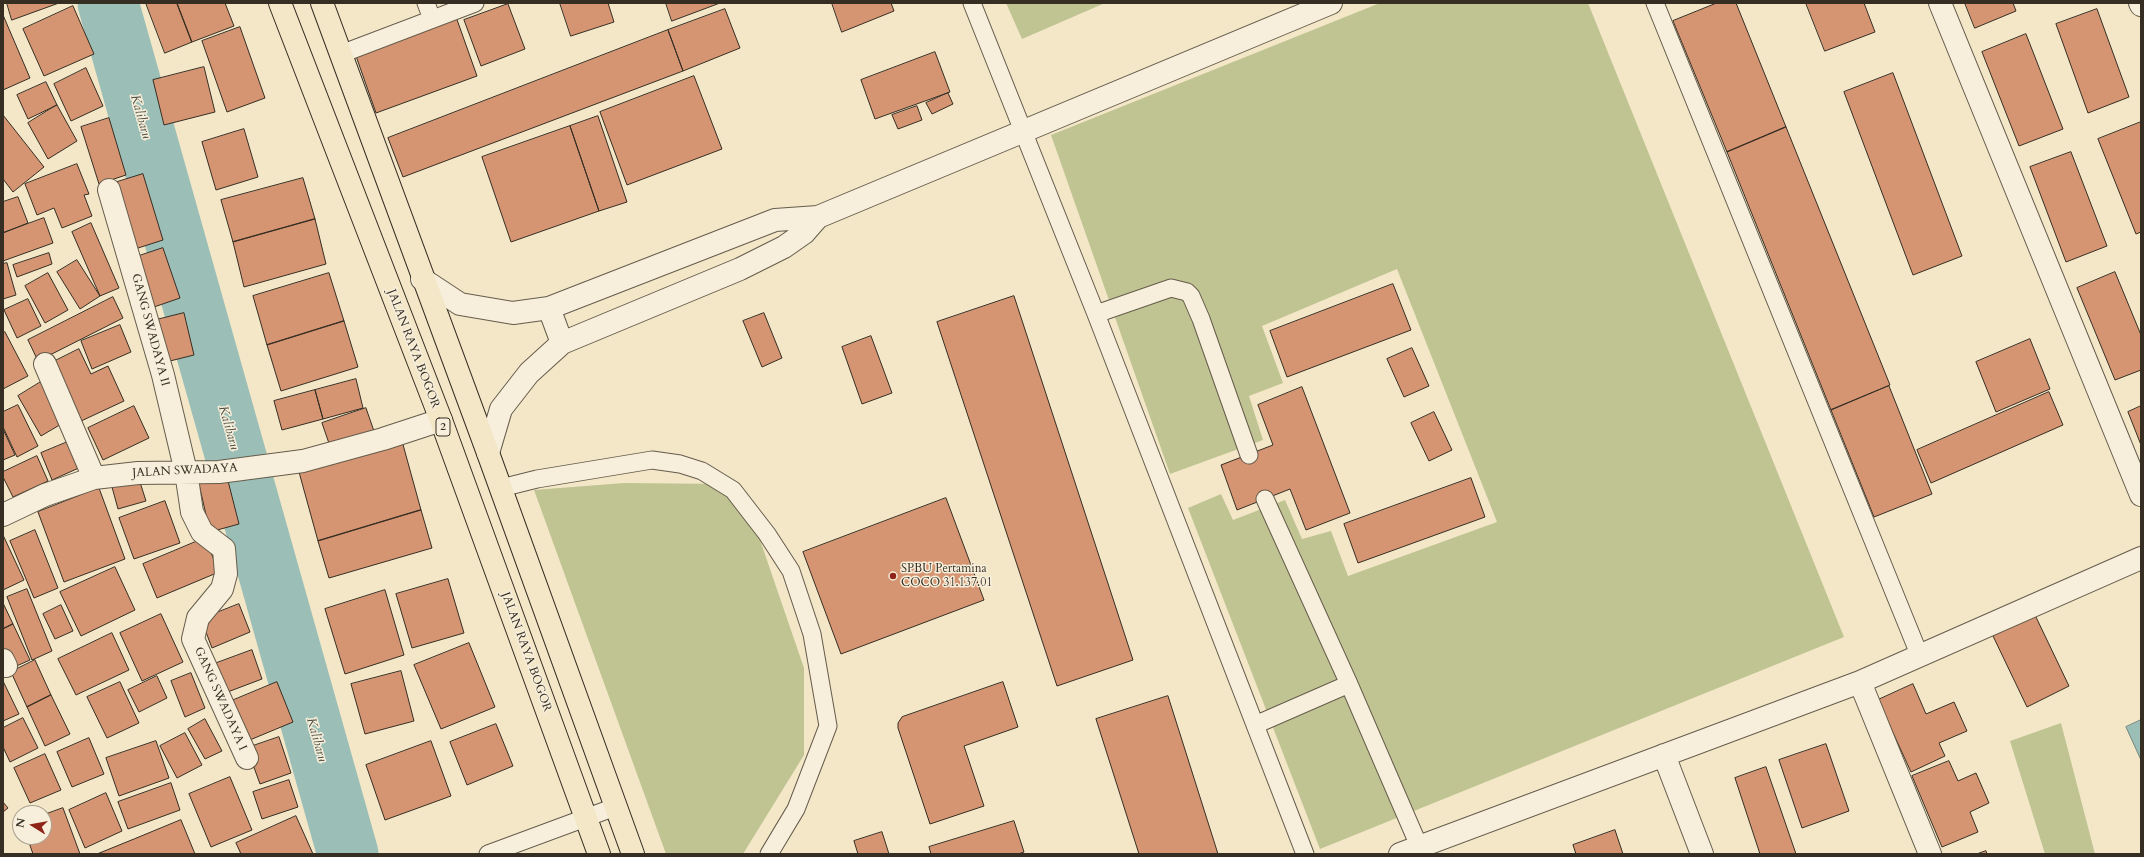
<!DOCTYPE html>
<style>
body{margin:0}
#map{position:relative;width:2144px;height:857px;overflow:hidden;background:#f3e7c8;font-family:Cardo,serif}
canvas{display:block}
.frame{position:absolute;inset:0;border:4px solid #362e23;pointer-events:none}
.north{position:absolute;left:12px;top:805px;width:40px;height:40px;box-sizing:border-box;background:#f7efdb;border:1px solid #aaa291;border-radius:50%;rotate:281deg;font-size:11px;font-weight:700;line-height:16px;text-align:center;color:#362e23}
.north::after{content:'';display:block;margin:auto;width:14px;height:18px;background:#8f2418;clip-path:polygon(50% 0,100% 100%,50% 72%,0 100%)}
</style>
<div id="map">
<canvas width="2144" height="857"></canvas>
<div class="frame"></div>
<div class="north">N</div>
</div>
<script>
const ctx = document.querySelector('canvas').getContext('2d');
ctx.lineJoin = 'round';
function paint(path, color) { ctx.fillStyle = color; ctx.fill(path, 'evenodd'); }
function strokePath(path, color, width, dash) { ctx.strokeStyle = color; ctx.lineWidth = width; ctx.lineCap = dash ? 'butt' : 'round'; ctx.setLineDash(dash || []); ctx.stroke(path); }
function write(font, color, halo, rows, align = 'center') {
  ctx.font = font + ' Cardo,serif'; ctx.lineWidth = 3; ctx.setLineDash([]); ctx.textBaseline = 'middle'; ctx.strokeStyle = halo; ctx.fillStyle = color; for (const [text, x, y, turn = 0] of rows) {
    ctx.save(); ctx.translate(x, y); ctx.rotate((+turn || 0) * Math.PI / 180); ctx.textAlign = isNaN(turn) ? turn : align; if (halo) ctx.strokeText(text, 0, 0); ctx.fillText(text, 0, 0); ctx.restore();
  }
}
paint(new Path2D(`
 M1006,3h99l-83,36z
 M1380,3h208l256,634 -524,212 -132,-341 33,-14 12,26 52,-20 17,39 29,-8 17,45 149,-54 -100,-253 -135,57 21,57 -34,13 14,44 -93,34 -119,-339z
 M624,483l101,1 34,53 45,131v87l-61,99h-77l-132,-364z
 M2061,723l34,131h-50l-35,-113z`), '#c0c492');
const water = new Path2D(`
 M2141,720v40l-15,-33z`);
paint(water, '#9bbfb7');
strokePath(water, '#73857c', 1);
strokePath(new Path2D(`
 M108,3l240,851`), '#9bbfb7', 61);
const building = new Path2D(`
 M7,3h52l-47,17z
 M146,3h31l15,39 -27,11z
 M177,3h48l9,23 -42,16z
 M560,3h48l6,19 -43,14z
 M666,3h54l-48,18z
 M832,3h59l3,8 -52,21z
 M1717,3h19l50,124 -59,25 -54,-131z
 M1806,3h58l11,29 -50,19z
 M1965,3h48l3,8 -41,17z
 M508,4l17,45 -44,17 -17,-46z
 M73,6l21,48 -50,22 -21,-47z
 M725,9l15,39 -57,23 -15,-41z
 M2097,9l32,88 -41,16 -32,-89z
 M455,14l22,62 -101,37 -20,-57z
 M3,15l27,63 -27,12z
 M240,27l25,71 -38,14 -25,-71z
 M668,30l15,41 -280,106 -15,-39z
 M2026,34l37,95 -44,17 -37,-94z
 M935,52l15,40 -75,27 -14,-39z
 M204,67l11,45 -51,13 -11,-45z
 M86,68l17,38 -32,15 -17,-37z
 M1893,73l69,183 -49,19 -69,-183z
 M694,76l28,73 -95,36 -27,-73z
 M46,82l11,23 -29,14 -11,-24z
 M948,93l5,11 -21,10 -6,-11z
 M57,105l20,36 -29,18 -20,-36z
 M917,106l5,14 -24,9 -6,-14z
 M3,115l41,52 -31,25 -10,-13z
 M598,116l29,86 -28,9 -29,-85z
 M109,118l17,57 -27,9 -18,-57z
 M2141,122v110l-5,2 -38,-95z
 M570,126l29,85 -88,31 -29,-85z
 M1786,127l104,258 -59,25 -104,-258z
 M244,129l14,48 -42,13 -14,-48z
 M2071,152l36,94 -41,16 -36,-95z
 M77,164l12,30 -5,1 8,21 -30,12 -8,-20 -17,7 -12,-31z
 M143,174l20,66 -28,9 -21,-66z
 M303,178l12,41 -82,23 -12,-42z
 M18,197l10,26 -25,10v-31z
 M44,218l9,25 -50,18v-28z
 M315,219l11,45 -82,23 -11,-45z
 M91,223l28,65 -19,8 -28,-64z
 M163,248l17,50 -26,9 -18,-50z
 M49,253l3,11 -35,13 -4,-12z
 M77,260l23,36 -20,13 -23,-37z
 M7,263l9,32 -13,4v-35z
 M2115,272l26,63v35l-26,10 -38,-92z
 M48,273l20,37 -23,13 -20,-37z
 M329,273l15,48 -77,24 -14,-49z
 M1393,284l18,46 -124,47 -17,-46z
 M1014,296l119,364 -76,26 -120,-364z
 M113,297l10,21 -85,43 -10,-21z
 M28,299l13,27 -24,12 -13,-28z
 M184,313l10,42 -32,8 -10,-42z
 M764,313l18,45 -20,9 -19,-46z
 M344,321l14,46 -77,24 -14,-46z
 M120,325l11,27 -39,17 -11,-28z
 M5,332l23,44 -25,13v-56z
 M871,336l21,57 -30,11 -20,-57z
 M2030,339l20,50 -54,23 -20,-50z
 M1412,348l17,38 -25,11 -17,-38z
 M79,349l12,25 17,-8 16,35 -45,21 -28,-59z
 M356,379l7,29 -40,11 -8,-29z
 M44,380l24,40 -27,16 -23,-40z
 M1889,386l43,108 -58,23 -43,-107z
 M1302,387l48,126 -44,17 -16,-41 -53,21 -16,-45 52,-20 -15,-40z
 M315,390l8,29 -41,11 -8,-29z
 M2049,392l14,33 -132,58 -14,-33z
 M18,405l20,41 -21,11 -14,-30v-15z
 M134,406l15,32 -46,22 -15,-32z
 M2141,406v39l-13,-33z
 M366,408l10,29 -44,15 -10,-29z
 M1434,412l18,38 -23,11 -18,-38z
 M3,429l12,26 -12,5z
 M70,441l11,26 -29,13 -11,-27z
 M402,441l19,69 -103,31 -19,-69z
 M37,456l11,25 -35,16 -10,-20v-5z
 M226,473l13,51 -29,8 -12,-52z
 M1471,478l14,39 -127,46 -14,-39z
 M139,479l7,22 -28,8 -6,-22z
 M99,488l26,71 -61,23 -26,-70z
 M946,498l38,102 -143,54 -38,-102z
 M165,501l15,42 -46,16 -15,-41z
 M421,510l11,38 -103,30 -11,-37z
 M35,530l23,58 -24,10 -24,-57z
 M3,535l21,45 -21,10z
 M205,538l14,34 -62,26 -14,-34z
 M115,567l20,43 -54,26 -21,-44z
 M448,579l16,54 -52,15 -16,-54z
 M27,589l25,62 -20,9 -25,-63z
 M385,590l19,65 -59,19 -20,-65z
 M3,603l10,21 -10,5z
 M239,604l11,28 -38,16 -11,-29z
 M61,605l12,26 -18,8 -12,-25z
 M161,614l22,48 -41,19 -22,-48z
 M2035,615l34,71 -42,21 -34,-71z
 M13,624l17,36 -18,8 -9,-19v-20z
 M112,633l17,37 -53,25 -18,-36z
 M469,643l26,64 -54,22 -27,-64z
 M252,650l10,29 -37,14 -11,-29z
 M35,660l16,35 -24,12 -16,-35z
 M401,671l13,50 -49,13 -14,-50z
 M191,673l14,35 -20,9 -14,-36z
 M157,676l10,22 -28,14 -11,-22z
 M3,681l16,33 -16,7z
 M120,682l19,41 -32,15 -20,-41z
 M277,682l16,40 -48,20 -16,-40z
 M1003,682l15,45 -54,19 20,60 -54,18 -32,-96v-5l4,-6z
 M1913,684l13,30 28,-12 13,29 -28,12 6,13 -34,16 -33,-72z
 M51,695l19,39 -25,12 -18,-39z
 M1168,696l50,158h-79l-43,-135z
 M23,718l15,30 -28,14 -7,-15v-19z
 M205,719l17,32 -17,8 -17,-30z
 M496,724l17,42 -46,19 -17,-43z
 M185,733l17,32 -25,13 -17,-32z
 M279,737l12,36 -31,11 -13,-36z
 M89,738l15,36 -32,13 -15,-35z
 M156,741l13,37 -50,18 -13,-38z
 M431,741l20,55 -66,24 -19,-55z
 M1826,744l23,67 -47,17 -23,-68z
 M45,754l16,36 -31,13 -16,-35z
 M1949,761l9,20 18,-8 13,30 -19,9 8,20 -36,15 -30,-71z
 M1766,767l30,87h-36l-25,-76z
 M230,777l22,53 -41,17 -22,-53z
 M289,780l9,27 -36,12 -9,-27z
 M171,783l9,27 -52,19 -10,-27z
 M106,793l16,38 -37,17 -16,-38z
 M3,802l5,6 -5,4z
 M63,808l17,46h-47l-6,-17h17v-22z
 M296,816l17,38h-72l-5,-11z
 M181,820l14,34h-98l37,-15z
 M1014,821l10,31 -6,2h-87l-2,-7z
 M1615,830l8,24h-47l-3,-9z
 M882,832l7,22h-31l-4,-13z
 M1986,851l1,3h-10z`);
paint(building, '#d59472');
strokePath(building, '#362e23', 1);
const service = new Path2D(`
 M426,3l6,16
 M972,3l124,311 209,540
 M1655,3l264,651
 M341,54l134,-51
 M1096,314l75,-26 16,4 4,4 10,23 48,136
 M501,488l36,-9 115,-19 28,4 22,7 31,19 34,44 24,37 21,63 16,92 -32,83 -27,45
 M1265,499l84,185
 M1255,725l94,-41 70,162
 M488,854l127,-47`);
const minor = new Path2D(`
 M1940,3l201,492
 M2140,3l1,2
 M109,190l54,185 23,97 6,40 10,20 22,17 2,25 -4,15 -24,29 -5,21 54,119
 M422,279l38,25 53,9 36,-5 226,-88 43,-3 513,-214
 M549,308l13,35
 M45,364l49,114
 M488,453l13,-44 28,-36 33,-30 178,-74 44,-22 20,-14 14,-16
 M3,515l42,-20 49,-17 44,-5 81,-1 84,-11 80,-22 58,-19
 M3,660l3,6
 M1860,682l70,172
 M1664,755l38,99
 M1400,854l460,-172 281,-124`);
const trunk = new Path2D(`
 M280,3l161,417 158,434
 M322,3l166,450 145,401`);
strokePath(service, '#655c4c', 19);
strokePath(minor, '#655c4c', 24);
strokePath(trunk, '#362e23', 24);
strokePath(service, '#f7efdb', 17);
strokePath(minor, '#f7efdb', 22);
strokePath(trunk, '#f3e7c8', 22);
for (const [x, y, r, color] of [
 [893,576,4,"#8f2418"]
]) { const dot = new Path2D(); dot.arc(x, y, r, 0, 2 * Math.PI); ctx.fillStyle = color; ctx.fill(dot); strokePath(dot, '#f7efdb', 1.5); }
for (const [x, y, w] of [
 [443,427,14]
]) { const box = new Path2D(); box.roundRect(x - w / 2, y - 9, w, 18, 3); ctx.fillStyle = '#f7efdb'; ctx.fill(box); strokePath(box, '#362e23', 1); }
write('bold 11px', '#362e23', null, [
 ["2",443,427]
]);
write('12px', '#362e23', '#f7efdb', [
 ["GANG SWADAYA II",150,330,75],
 ["JALAN RAYA BOGOR",413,349,69],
 ["JALAN SWADAYA",185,471,-3],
 ["JALAN RAYA BOGOR",526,652,70],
 ["GANG SWADAYA I",220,699,66]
]);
write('12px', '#362e23', '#f7efdb', [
 ["SPBU Pertamina",901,569],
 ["COCO 31.137.01",901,583]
], 'left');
write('italic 13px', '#4f5248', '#f7efdb', [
 ["Kalibaru",140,117,74],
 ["Kalibaru",228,428,74],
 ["Kalibaru",316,740,74]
]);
</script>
